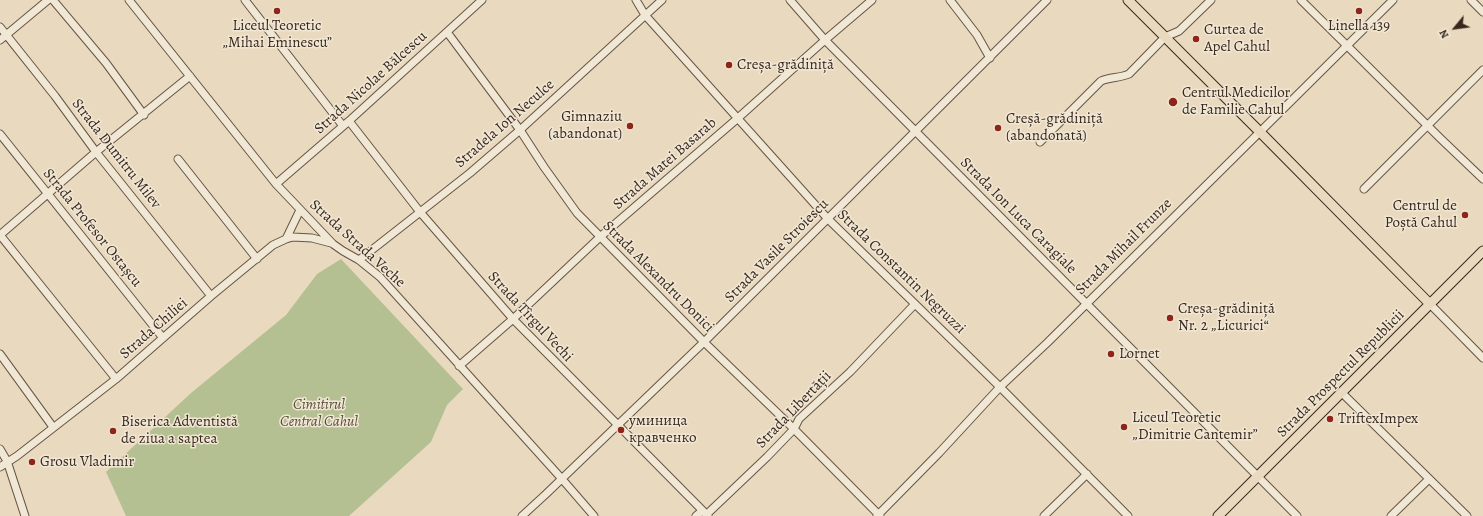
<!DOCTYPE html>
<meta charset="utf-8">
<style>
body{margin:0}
#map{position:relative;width:1483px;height:516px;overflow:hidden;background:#e9dabf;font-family:Alegreya,serif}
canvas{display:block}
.north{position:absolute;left:1435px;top:8px;width:40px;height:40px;-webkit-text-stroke:3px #f1e7d5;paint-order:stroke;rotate:241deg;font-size:11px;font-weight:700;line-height:16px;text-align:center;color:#38271c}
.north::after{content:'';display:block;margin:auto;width:14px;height:18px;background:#38271c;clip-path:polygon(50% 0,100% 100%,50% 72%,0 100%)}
</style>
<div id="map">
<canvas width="1483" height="516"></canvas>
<div class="north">N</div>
</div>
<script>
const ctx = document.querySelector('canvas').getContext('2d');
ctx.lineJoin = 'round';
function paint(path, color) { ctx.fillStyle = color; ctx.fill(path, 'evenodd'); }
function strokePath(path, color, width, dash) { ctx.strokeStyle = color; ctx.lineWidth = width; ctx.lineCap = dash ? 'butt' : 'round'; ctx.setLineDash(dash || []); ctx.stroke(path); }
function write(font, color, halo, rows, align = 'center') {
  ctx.font = font + ' Alegreya,serif'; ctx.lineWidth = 3; ctx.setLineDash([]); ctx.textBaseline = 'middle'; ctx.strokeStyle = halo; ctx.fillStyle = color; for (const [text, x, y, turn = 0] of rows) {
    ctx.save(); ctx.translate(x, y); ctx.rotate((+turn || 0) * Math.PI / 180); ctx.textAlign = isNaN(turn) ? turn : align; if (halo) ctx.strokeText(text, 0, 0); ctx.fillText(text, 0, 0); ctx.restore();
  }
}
paint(new Path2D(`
 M341,259l122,130 -16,16 -16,37 -82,74h-223l-20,-44 85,-79 95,-78 31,-41z`), '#b5c092');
const minor = new Path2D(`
 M53,0l53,63 38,52
 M129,0l147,184 57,60 10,7 16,9 21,17 182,202 32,37
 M245,0l98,126
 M636,0l9,15 183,204 172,168 128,129
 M790,0l35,40 472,476
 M950,0l27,35 13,23
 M1301,0l140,139 42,40
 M1471,0l12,12
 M0,27l55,69 41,56 115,144
 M447,32l73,98 24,37 33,46 127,129 90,87 86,87
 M0,40l48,-40
 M349,121l71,91 93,107 195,197
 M0,134l163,204
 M1040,142l61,-61c9,-4 19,-3 28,-7l36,-37 14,-6 32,-31
 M178,159l79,100
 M276,184l73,-63 133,-121
 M1364,189l119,-119
 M0,235l96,-83 94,-76
 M0,235l116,144
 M286,239l14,-29
 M359,260l111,-87 50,-43 142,-130
 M1430,304l53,54
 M0,354l53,73
 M459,366l54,-47 87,-82 138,-119 87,-78 47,-40
 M1341,392l126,124
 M0,449l7,12 18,55
 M0,467l17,-11 99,-77 95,-83 62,-51 13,-6 7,-2 19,1 19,5
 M706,515l61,-58 27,-28 5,-10 51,-47 65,-68
 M522,516l24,-22 158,-152 343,-342
 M696,516l6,-5
 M877,516l62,-63 61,-66 47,-44 346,-343
 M1044,516l43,-42
 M1391,516l38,-37`);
const major = new Path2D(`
 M1128,0l132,132 170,172
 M1218,516l265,-265`);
strokePath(minor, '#645445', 9);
strokePath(major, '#38271c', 11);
strokePath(minor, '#f1e7d5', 7);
strokePath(major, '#e9dabf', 9);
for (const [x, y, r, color] of [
 [277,11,4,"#8f2418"],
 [1359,11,4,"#8f2418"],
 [1196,39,4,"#8f2418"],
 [729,65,4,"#8f2418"],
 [1173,102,5,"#8f2418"],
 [630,126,4,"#8f2418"],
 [998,128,4,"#8f2418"],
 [1465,215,4,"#8f2418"],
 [1170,318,4,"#8f2418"],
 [1111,354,4,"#8f2418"],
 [1330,419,4,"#8f2418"],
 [1124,427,4,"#8f2418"],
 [621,430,4,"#8f2418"],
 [113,431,4,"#8f2418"],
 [32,462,4,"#8f2418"]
]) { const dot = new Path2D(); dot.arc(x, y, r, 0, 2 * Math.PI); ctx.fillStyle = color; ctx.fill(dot); strokePath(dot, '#f1e7d5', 1.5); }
write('15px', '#38271c', '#f1e7d5', [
 ["Liceul Teoretic",277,26,"center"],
 ["„Mihai Eminescu”",277,43,"center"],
 ["Linella 139",1359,26,"center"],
 ["Curtea de",1204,30],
 ["Apel Cahul",1204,47],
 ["Creșa-grădiniță",737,65],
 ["Centrul Medicilor",1182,93],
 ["de Familie Cahul",1182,110],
 ["Gimnaziu",622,117,"right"],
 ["(abandonat)",622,134,"right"],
 ["Creșă-grădiniță",1006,119],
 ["(abandonată)",1006,136],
 ["Centrul de",1457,206,"right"],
 ["Poștă Cahul",1457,223,"right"],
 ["Creșa-grădiniță",1178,309],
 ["Nr. 2 „Licurici“",1178,326],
 ["Lornet",1119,354],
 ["Liceul Teoretic",1132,418],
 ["„Dimitrie Cantemir”",1132,435],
 ["TriftexImpex",1338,419],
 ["уминица",629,421],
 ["кравченко",629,438],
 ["Biserica Adventistă",121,422],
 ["de ziua a saptea",121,439],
 ["Grosu Vladimir",40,462]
], 'left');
write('15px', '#38271c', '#f1e7d5', [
 ["Strada Nicolae Bălcescu",371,83,-42],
 ["Stradela Ion Neculce",505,124,-41],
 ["Strada Dumitru Milev",116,154,52],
 ["Strada Matei Basarab",665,164,-41],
 ["Strada Ion Luca Caragiale",1018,216,45],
 ["Strada Profesor Ostașcu",92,228,51],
 ["Strada Strada Veche",357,244,42],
 ["Strada Mihail Frunze",1124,247,-45],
 ["Strada Vasile Stroiescu",777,251,-45],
 ["Strada Constantin Negruzzi",901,272,44],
 ["Strada Alexandru Donici",658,277,45],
 ["Strada Tîrgul Vechi",530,317,47],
 ["Strada Chiliei",154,329,-41],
 ["Strada Prospectul Republicii",1341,374,-45],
 ["Strada Libertății",794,410,-46]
]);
write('italic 15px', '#574d3a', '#f1e7d5', [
 ["Cimitirul",319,405],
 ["Central Cahul",319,422]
]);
</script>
